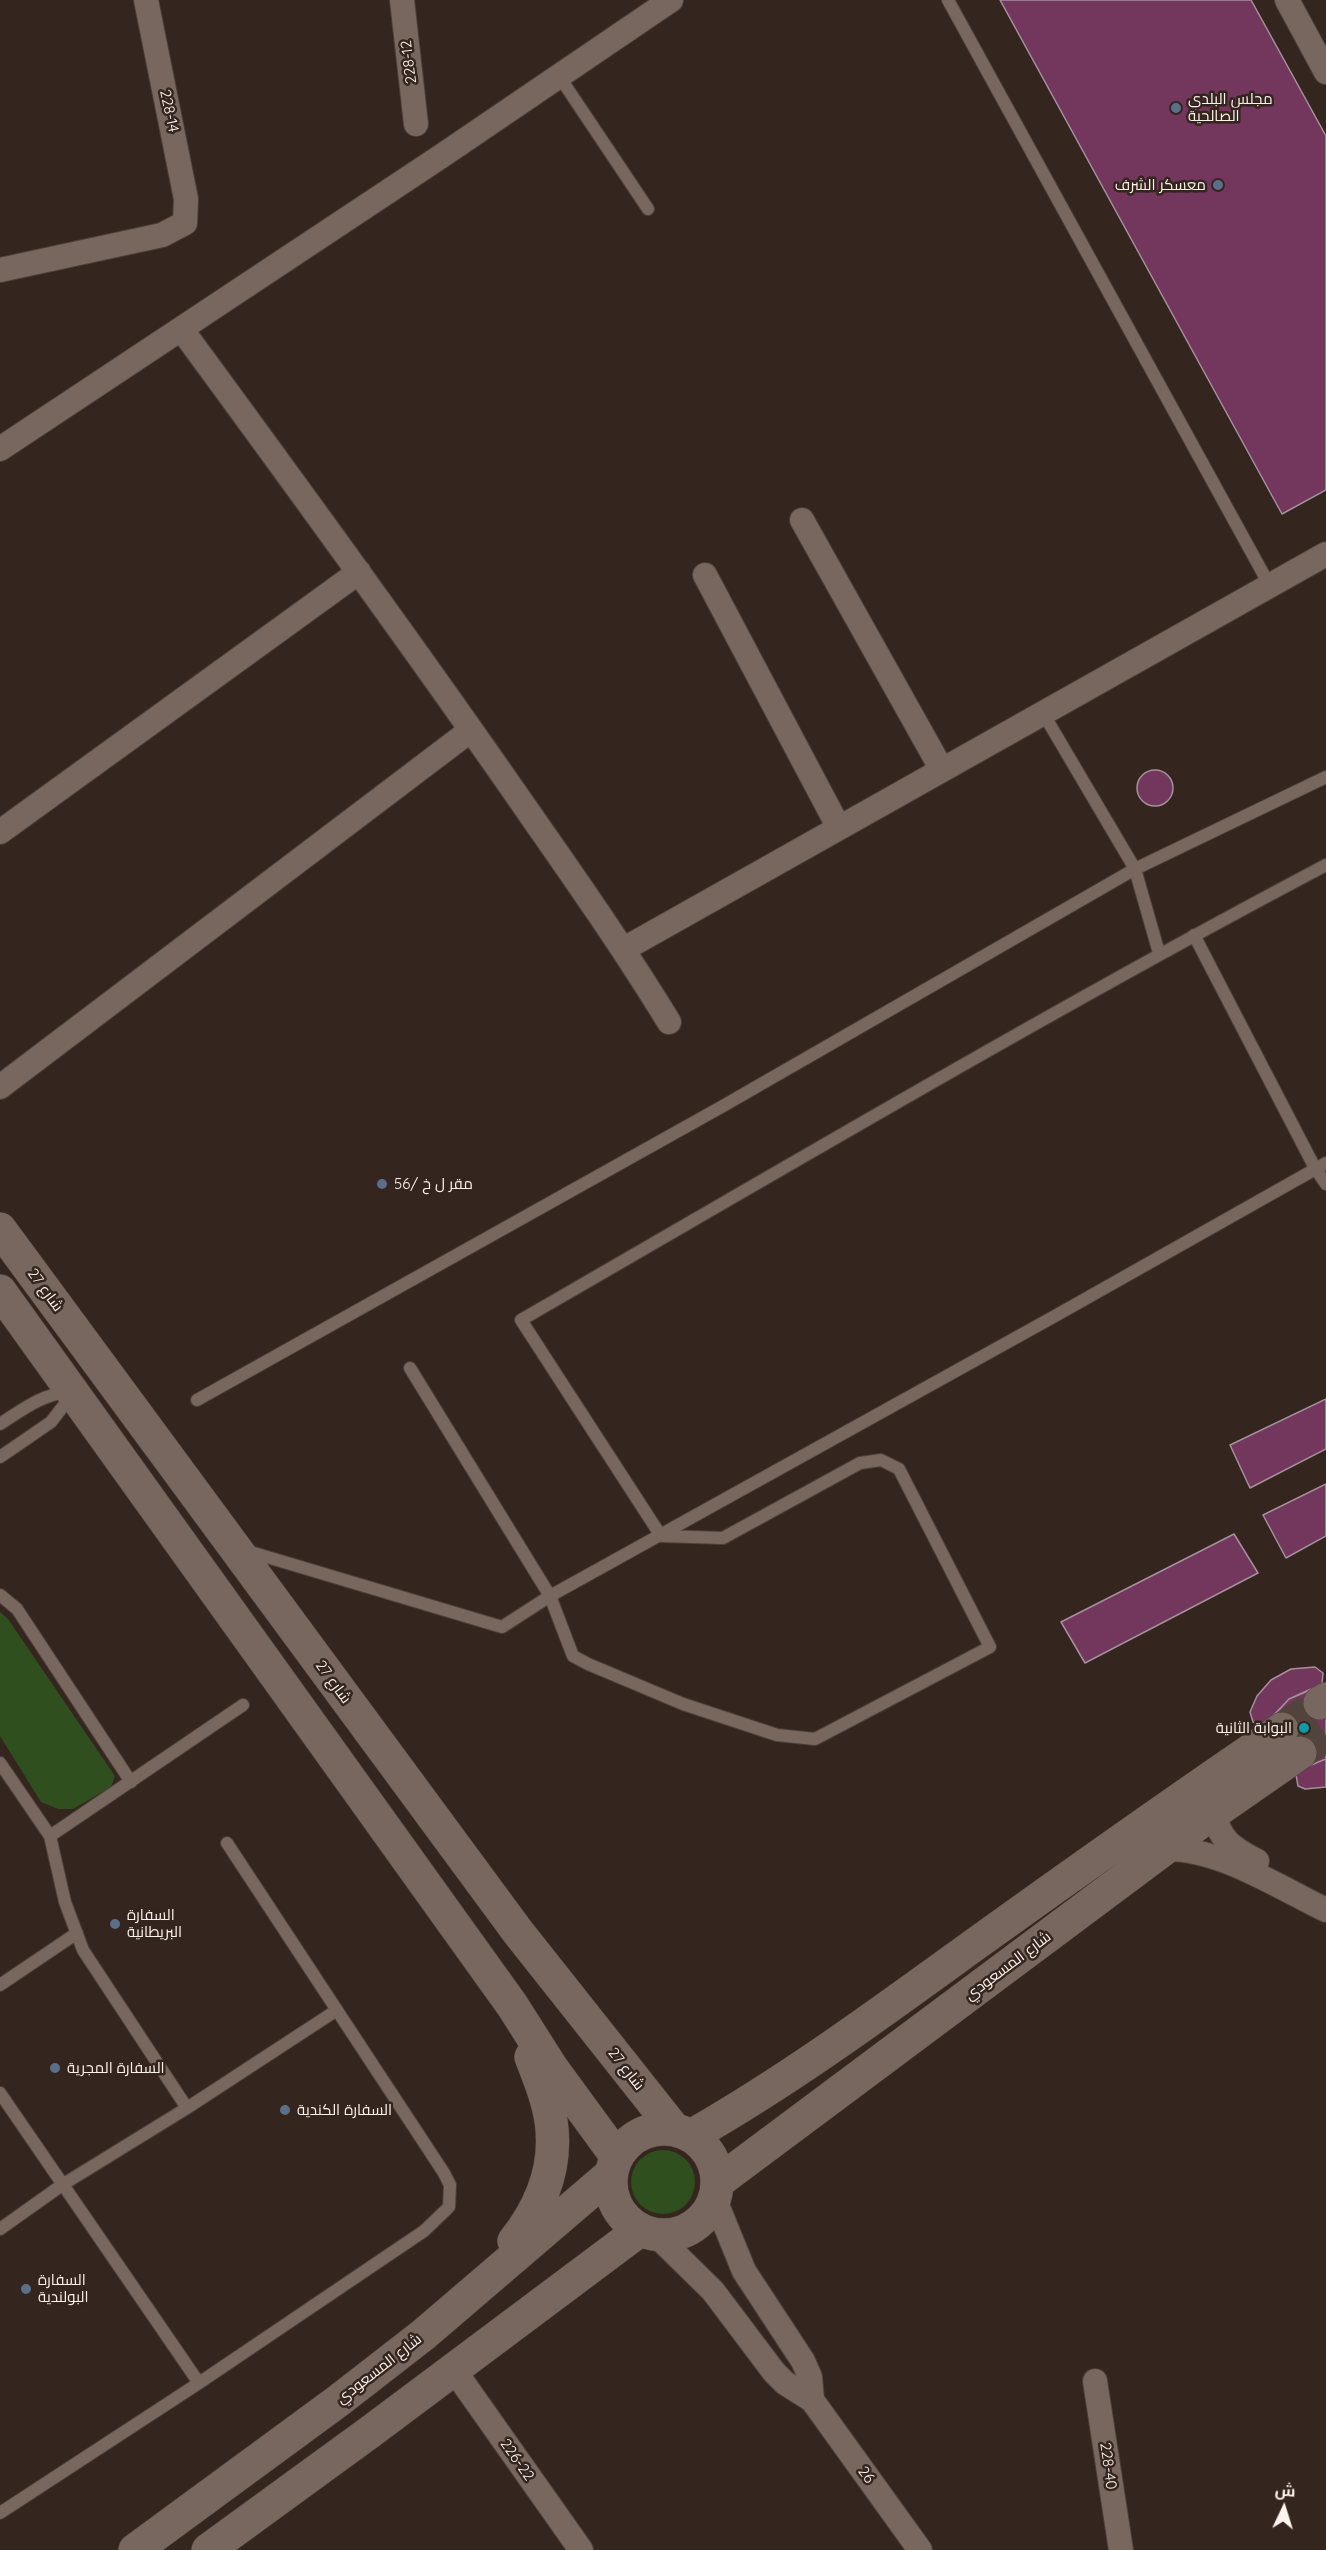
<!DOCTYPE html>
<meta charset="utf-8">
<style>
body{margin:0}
#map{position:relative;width:1326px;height:2550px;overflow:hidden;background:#34251e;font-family:Quicksand,Cairo,sans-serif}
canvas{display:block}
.north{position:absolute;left:1254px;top:2478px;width:60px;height:60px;-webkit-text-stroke:4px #34251e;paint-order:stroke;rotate:4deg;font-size:16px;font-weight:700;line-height:24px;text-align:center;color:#fdf3ee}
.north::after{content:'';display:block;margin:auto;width:21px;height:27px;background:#fdf3ee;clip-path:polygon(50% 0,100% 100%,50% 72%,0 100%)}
</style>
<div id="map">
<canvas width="1326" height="2550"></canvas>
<div class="north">ش</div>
</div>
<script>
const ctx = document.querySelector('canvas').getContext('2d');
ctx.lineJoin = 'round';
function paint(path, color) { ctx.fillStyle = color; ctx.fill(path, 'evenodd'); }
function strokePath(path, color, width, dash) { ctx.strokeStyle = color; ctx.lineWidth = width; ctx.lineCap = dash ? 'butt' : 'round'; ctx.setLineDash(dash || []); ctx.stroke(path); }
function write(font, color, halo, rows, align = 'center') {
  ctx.font = font + ' Quicksand,Cairo,sans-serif'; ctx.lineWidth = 5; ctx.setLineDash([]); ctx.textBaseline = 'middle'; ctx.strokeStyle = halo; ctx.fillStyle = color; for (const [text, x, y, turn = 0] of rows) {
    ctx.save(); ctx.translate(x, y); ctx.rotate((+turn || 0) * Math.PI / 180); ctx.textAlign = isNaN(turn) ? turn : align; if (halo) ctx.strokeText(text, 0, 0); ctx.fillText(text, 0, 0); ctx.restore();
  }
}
paint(new Path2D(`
 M0,1612l8,7 107,157 -4,11 -38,22h-15l-17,-7 -41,-66z
 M631 2182a32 32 0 1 1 64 0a32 32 0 1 1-64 0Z`), '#2f501e');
const building = new Path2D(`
 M1000,0h251l75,136v354l-44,24z
 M1137 788a18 18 0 1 1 36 0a18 18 0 1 1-36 0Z
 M1326,1399v50l-76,39 -20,-43z
 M1326,1484v52l-40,22 -23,-43z
 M1234,1534l24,39 -173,90 -24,-41z
 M1315,1667l8,6 -1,11 -33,15 -21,23 -8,3 -7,-3 -3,-10 7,-16 14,-16 20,-11z
 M1315,1688l11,26v45l-22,9 -34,-49 19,-20z
 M1326,1759v28l-21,2 -7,-3 -2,-11 5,-6z`);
paint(building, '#73365d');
strokePath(building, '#a3919b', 1.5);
strokePath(new Path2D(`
 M1282,1729l38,-26
 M1300,1753l26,-18`), '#52443d', 33, [33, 16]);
const service = new Path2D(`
 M948,0l322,586
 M559,76l89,133
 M1043,713l92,156 24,84
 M1194,935l121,233 11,16
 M410,1368l140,228 23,60 15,8 95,40 94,31 38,4 175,-92 -91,-178 -18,-9 -21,3 -137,75 -62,-2 -140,-216c267,-154 532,-311 805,-455
 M197,1400l526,-294 412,-237 191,-92
 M0,1424c22,-14 42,-30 69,-32
 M0,1457l51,-35 20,-26
 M247,1551l255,76 48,-31 505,-280 271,-153
 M0,1595l17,14 114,173
 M0,1763l50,73 15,66 18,48 104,158 -125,77 -62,44
 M50,1836l193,-131
 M0,1985l77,-52
 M0,2093l199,290
 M187,2108l150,-98
 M0,2513l199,-130 225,-152 25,-24 1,-22 -6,-12 -217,-330`);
const minor = new Path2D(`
 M402,0l14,124
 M1287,0l39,72
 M0,270l162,-35 23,-12 1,-24 -40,-199
 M182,330c108,147 216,295 320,444 57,82 115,163 167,248
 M0,449l440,-292 231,-157
 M802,520l140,250
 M705,575l134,253
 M0,832l359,-260
 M624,949l702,-395
 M0,1087l471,-357
 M1215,1812c2,27 19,37 42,49
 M1164,1849c54,-2 114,38 162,61
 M715,2200l29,71 59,90 7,16 2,23
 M656,2235l57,56 61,81 11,11 27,17 108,150
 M454,2370l127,180
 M1095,2381l26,169`);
const secondary = new Path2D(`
 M0,1229l518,703 156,197
 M0,1291l512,714 40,63 65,89
 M1320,1703l6,-4
 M611 2182a53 53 0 1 1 106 0a53 53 0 1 1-106 0Z
 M691,2136c98,-56 188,-122 279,-188 103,-74 207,-148 312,-219
 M718,2182l477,-356 105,-73
 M514,2241c31,-39 47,-84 34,-135 -4,-17 -11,-33 -17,-49
 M135,2550l203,-149 85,-66 188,-161
 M208,2550l162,-118 270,-202`);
strokePath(service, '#4d403b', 14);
strokePath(minor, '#4d403b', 26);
strokePath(secondary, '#4d403b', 34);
strokePath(service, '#78675f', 12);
strokePath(minor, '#78675f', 24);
strokePath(secondary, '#78675f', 33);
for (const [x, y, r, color] of [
 [1176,108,6,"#5c6f8a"],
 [1218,185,6,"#5c6f8a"],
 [382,1184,6,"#5c6f8a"],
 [1304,1728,6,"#0f9aa8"],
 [115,1924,6,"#5c6f8a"],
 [55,2068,6,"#5c6f8a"],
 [285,2110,6,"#5c6f8a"],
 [26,2289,6,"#5c6f8a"]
]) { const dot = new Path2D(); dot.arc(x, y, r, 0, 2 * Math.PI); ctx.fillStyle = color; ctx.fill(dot); strokePath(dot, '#34251e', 2); }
write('15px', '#fdf3ee', '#34251e', [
 ["228-12",409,62,-97],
 ["228-14",169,111,78],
 ["شارع 27",45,1290,54],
 ["شارع 27",333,1682,54],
 ["شارع المسعودي",1008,1966,-37],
 ["شارع 27",626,2069,52],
 ["شارع المسعودي",379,2369,-38],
 ["226-22",517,2460,55],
 ["228-40",1108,2466,82],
 ["26",866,2475,54]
]);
write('15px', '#fdf3ee', '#34251e', [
 ["مجلس البلدي",1188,99],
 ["الصالحية",1188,116],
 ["معسكر الشرف",1206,185,"right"],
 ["مقر ل خ /56",394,1184],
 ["البوابة الثانية",1292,1728,"right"],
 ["السفارة",127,1915],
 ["البريطانية",127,1932],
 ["السفارة المجرية",67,2068],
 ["السفارة الكندية",297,2110],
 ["السفارة",38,2280],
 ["البولندية",38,2297]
], 'left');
</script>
